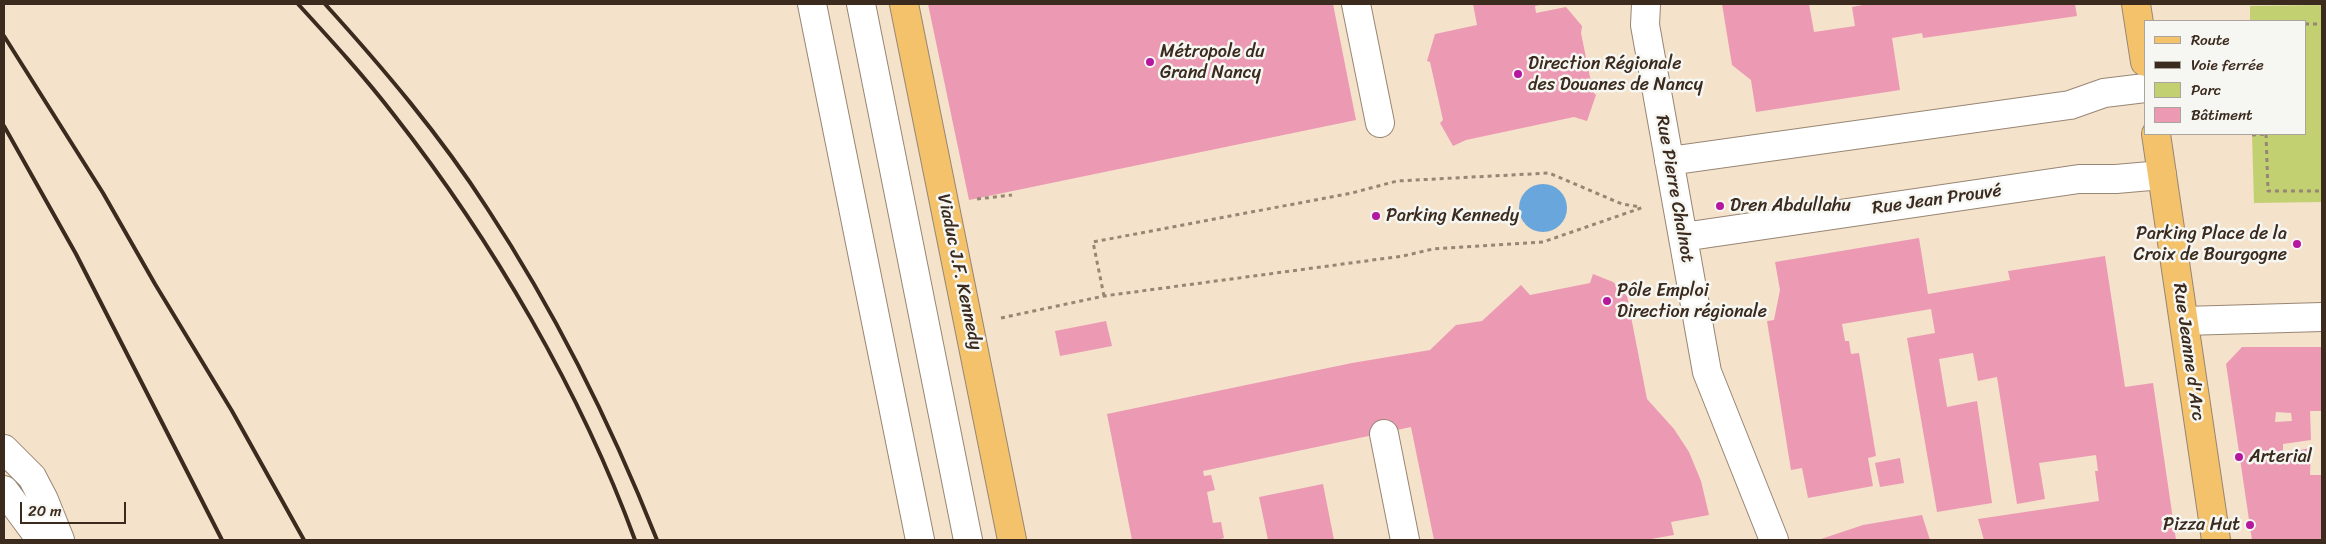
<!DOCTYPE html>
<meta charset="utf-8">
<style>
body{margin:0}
#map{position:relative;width:2326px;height:544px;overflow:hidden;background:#f4e2ca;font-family:Sriracha,sans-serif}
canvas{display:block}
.frame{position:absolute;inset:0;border:5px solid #3b2a1e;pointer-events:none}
.legend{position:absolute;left:2144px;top:20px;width:162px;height:115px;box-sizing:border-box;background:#f6f6f2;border:1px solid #aba49d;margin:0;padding:6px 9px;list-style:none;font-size:15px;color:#3b2a1e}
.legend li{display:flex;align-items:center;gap:10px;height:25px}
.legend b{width:25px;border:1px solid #aba49d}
.scale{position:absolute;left:20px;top:502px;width:106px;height:22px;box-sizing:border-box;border:2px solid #3b2a1e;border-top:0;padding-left:6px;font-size:15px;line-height:18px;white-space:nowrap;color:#3b2a1e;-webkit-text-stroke:4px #f6f6f2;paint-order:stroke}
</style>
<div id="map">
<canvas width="2326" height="544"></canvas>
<div class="frame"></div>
<ul class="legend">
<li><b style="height:6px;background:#f3c26a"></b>Route</li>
<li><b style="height:6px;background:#3b2a1e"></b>Voie ferrée</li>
<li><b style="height:14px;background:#c2d072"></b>Parc</li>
<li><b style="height:14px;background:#ec99b4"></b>Bâtiment</li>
</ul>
<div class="scale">20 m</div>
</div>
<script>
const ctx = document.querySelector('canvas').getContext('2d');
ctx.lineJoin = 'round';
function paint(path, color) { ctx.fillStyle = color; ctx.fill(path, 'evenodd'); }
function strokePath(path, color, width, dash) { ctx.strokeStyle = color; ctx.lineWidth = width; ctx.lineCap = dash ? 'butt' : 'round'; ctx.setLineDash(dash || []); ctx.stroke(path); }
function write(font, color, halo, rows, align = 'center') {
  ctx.font = font + ' Sriracha,sans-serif'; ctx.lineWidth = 5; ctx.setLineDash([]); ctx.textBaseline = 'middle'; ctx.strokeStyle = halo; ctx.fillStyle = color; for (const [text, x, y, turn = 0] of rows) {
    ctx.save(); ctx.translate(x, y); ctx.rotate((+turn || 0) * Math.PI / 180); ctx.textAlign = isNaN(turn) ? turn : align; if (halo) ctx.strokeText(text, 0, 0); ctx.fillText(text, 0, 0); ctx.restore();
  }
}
paint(new Path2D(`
 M2322,5v197l-68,1 -2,-69h53v-113h-55v-15z`), '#c2d072');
paint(new Path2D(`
 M1519 208a24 24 0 1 1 48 0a24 24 0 1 1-48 0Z`), '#69a6db');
paint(new Path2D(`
 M928,4h405l23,116 -387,80z
 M1473,4h71l-9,2 1,7 30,-6 16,19 -1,7 12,59 3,3 -9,26 -13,-4 -108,23 -13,6 -13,-23 3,-3 -13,-58 -3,-1 8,-27 42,-9z
 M1722,4h87l5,28 41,-6 -3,-19 16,-3h207l2,12 -154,22 -1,-5 -30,5 8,52 -144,22 -5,-32 -19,-15z
 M1919,238l9,56 82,-14 -2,-9 97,-15 20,131 28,-4 23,157h-192l-6,-21 121,-18 -4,-30h3l-2,-16 -57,8 6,36 -28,5 -20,-127 -19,4 -5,-28 -34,6 8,48 30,-6 15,102 -55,9 -30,-174 28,-5 -4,-24 -89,15 3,17h4l2,13 8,-1 17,103 -8,2 5,28 -65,12 -6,-30 -11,2 -24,-149 7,-1 6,-30 -5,-28z
 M1593,274l20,8 14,14 20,103 27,30 15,23 12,29 8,34 -38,7 3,13 -29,5h-211l-23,-113 -208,44 1,5 7,-1 4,15 -8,2 6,31 8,-1 3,16 -8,2h-84l-25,-126 245,-51 78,-13 26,-25 26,-4 39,-36 9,10 60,-12z
 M1106,321l6,25 -52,10 -5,-25z
 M2242,347h80v64h-12l1,29 -28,4v9l28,-5 -1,27h12v65h-70l-26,-176zM2276,412l15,1 1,8 -17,1z
 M1900,458l4,25 -24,4 -5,-24z
 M1323,484l11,56h-66l-9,-43z
 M1922,515l8,25h-112l45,-15z`), '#ec99b4');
const minor = new Path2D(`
 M812,4l108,536
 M861,4l107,536
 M1356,4l24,119
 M1646,4l-1,21 62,347 67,168
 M1669,161l401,-56 34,-12 41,-5
 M1683,237l396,-58h37l46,-4
 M2184,321l138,-4
 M1384,434l21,106
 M4,449l28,28 12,23 16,40
 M4,490l37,50`);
const major = new Path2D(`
 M904,4l108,536
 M2136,4l9,58
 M2156,134l60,406`);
strokePath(minor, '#988674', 30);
strokePath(major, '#988674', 30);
strokePath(new Path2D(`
 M2305,24h17
 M2266,134l2,57h54
 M2252,135l14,-1
 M977,199l35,-4
 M1104,296l-11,-54 259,-49 45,-12 152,-8 73,31 19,3
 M1001,318l103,-22 299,-40 30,-7 110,-7 101,-35`), '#988674', 3, [4, 4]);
strokePath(minor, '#fff', 28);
strokePath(major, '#f3c26a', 28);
strokePath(new Path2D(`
 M298,4c33,36 66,72 96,111 98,125 187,277 241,425
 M325,4c58,64 115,131 162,204 69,105 124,216 170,332
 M4,36l99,157 52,91 77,127 72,129
 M4,126l72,128 146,286`), '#3b2a1e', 4);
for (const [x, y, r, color] of [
 [1150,62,5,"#b5179e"],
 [1518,74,5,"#b5179e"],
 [1720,206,5,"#b5179e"],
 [1376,216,5,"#b5179e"],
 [2297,244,5,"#b5179e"],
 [1607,301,5,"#b5179e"],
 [2239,457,5,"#b5179e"],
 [2250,525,5,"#b5179e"]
]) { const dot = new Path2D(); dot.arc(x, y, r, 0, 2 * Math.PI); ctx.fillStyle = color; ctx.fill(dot); strokePath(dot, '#f6f6f2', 2); }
write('18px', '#3b2a1e', '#f6f6f2', [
 ["Métropole du",1160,52],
 ["Grand Nancy",1160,73],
 ["Direction Régionale",1528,64],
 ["des Douanes de Nancy",1528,85],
 ["Dren Abdullahu",1730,206],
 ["Parking Kennedy",1386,216],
 ["Parking Place de la",2287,234,"right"],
 ["Croix de Bourgogne",2287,255,"right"],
 ["Pôle Emploi",1617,291],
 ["Direction régionale",1617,312],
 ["Arterial",2249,457],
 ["Pizza Hut",2240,525,"right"]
], 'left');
write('18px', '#3b2a1e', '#f6f6f2', [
 ["Rue Pierre Chalnot",1674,189,80],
 ["Rue Jean Prouvé",1937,200,-8],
 ["Viaduc J.F. Kennedy",959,272,78],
 ["Rue Jeanne d'Arc",2188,352,82]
]);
</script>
